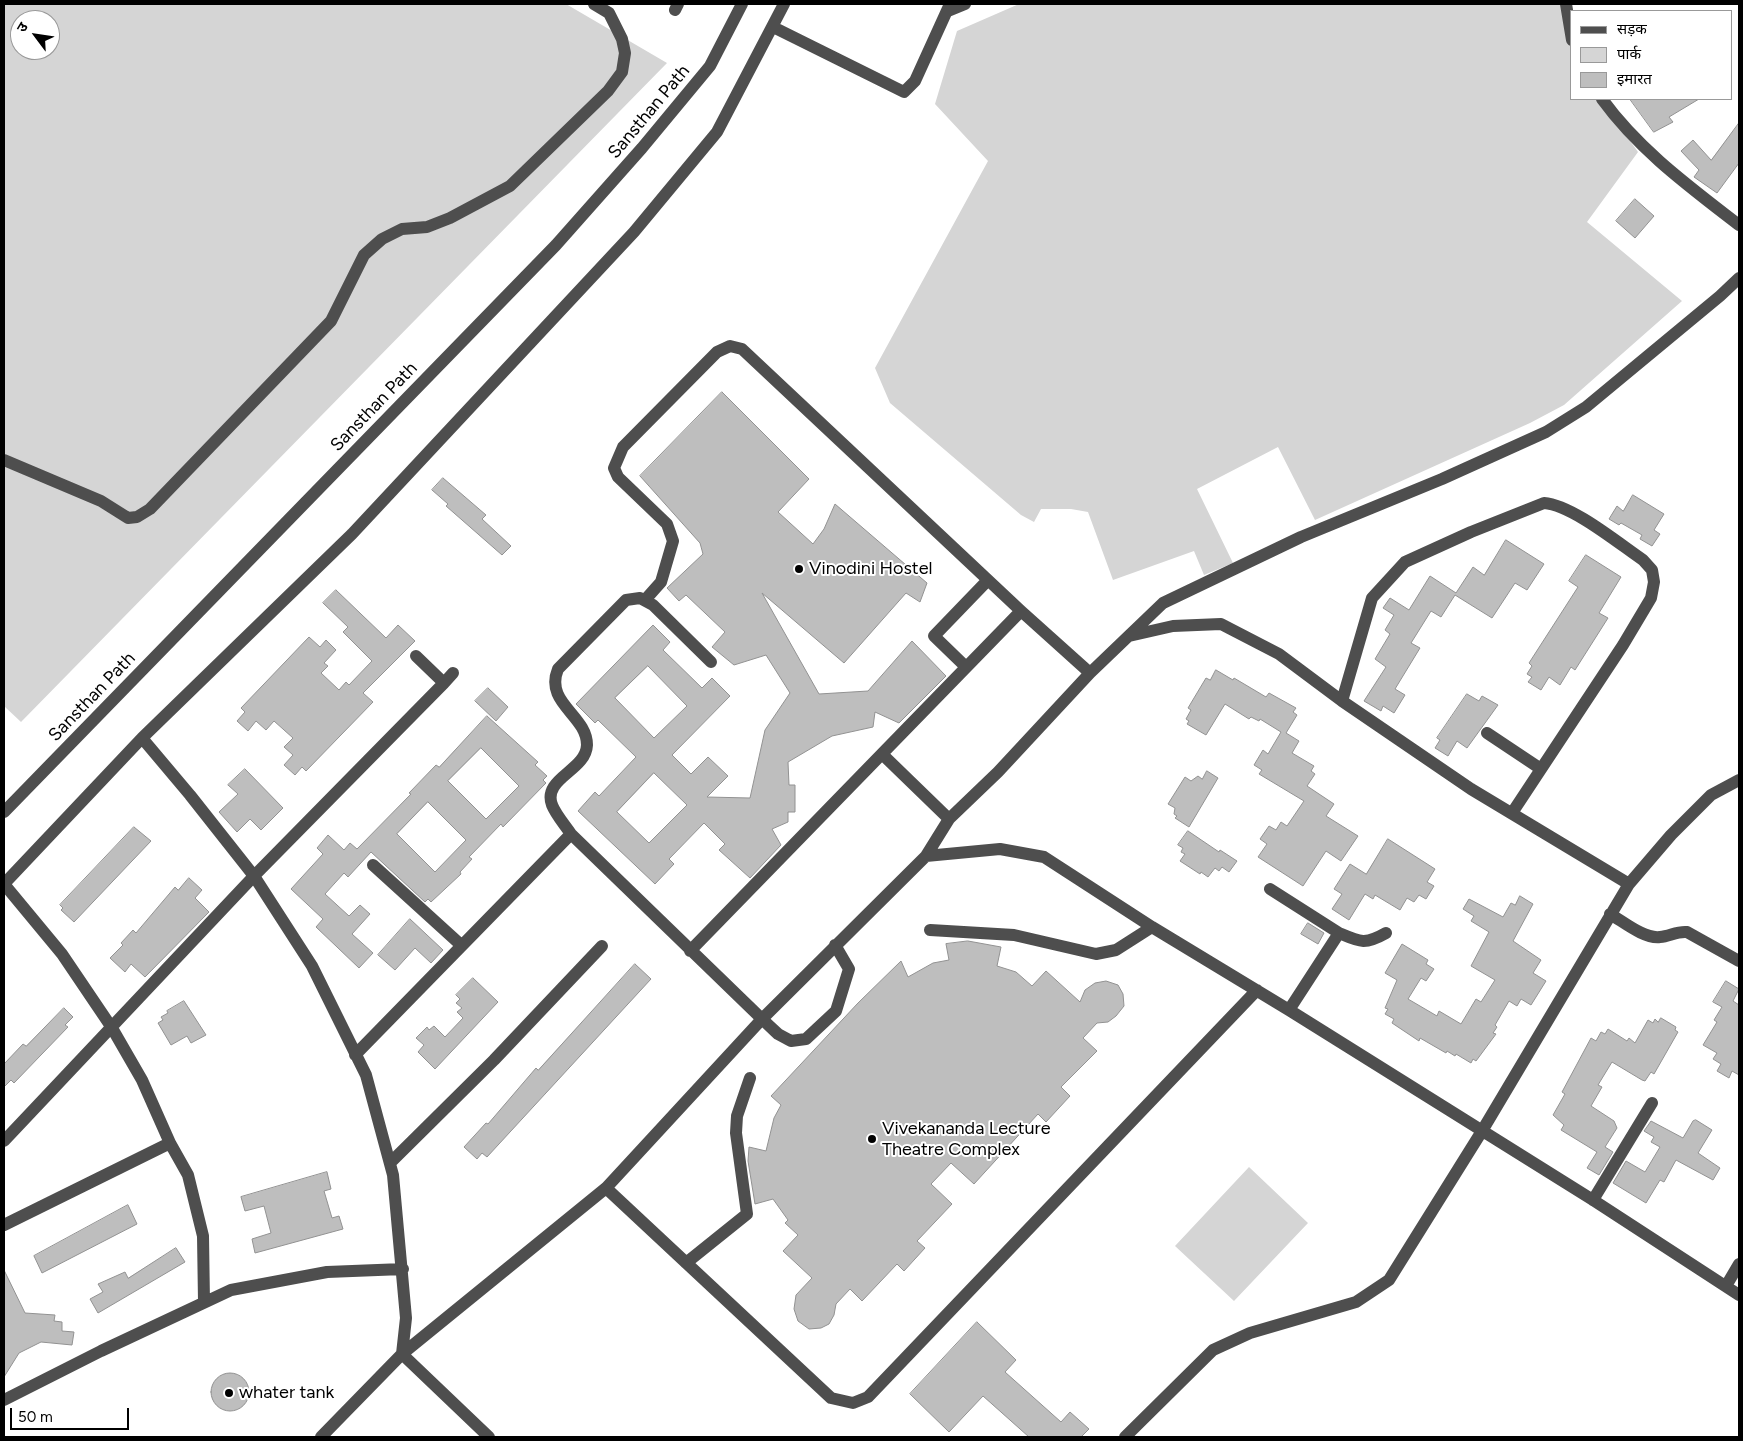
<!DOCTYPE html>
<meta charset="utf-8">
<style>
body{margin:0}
#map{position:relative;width:1743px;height:1441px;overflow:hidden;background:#fff;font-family:Figtree,"Noto Sans Devanagari",sans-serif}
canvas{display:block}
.frame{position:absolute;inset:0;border:5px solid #000;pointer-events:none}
.legend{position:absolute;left:1570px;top:10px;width:162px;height:90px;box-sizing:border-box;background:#fff;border:1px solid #999;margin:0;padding:6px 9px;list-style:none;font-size:15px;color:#000}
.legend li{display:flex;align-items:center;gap:10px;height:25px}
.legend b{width:25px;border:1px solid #999}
.north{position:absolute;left:10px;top:10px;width:50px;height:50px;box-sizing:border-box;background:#fff;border:1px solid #999;border-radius:50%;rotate:301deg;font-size:14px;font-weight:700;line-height:20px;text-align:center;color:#000}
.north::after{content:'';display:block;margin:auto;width:18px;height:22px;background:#000;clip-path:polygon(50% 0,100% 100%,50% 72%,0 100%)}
.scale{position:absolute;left:10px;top:1408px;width:119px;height:22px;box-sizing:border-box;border:2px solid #000;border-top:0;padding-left:6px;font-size:15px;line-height:18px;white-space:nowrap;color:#000;-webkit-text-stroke:4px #fff;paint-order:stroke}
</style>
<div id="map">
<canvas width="1743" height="1441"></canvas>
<div class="frame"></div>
<ul class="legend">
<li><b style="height:6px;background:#4e4e4e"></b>सड़क</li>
<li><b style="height:14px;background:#d5d5d5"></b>पार्क</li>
<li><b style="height:14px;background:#bebebe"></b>इमारत</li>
</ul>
<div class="north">उ</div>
<div class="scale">50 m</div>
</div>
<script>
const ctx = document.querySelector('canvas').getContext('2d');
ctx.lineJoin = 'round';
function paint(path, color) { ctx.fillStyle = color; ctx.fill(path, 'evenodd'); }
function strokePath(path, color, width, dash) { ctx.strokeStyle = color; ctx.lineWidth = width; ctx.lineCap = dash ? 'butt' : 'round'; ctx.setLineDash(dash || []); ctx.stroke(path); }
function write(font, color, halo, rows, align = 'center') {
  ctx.font = font + ' Figtree,sans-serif'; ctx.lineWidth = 4; ctx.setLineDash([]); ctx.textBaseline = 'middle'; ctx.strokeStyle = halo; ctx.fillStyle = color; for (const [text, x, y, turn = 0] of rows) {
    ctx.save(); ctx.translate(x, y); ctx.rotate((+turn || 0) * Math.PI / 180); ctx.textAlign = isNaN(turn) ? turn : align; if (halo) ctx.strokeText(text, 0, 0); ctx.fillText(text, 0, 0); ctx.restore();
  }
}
paint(new Path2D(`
 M4,4h562l101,59 -646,659 -17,-16zM20,20h30v30h-30z
 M1019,4h549l4,22v73h28l38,53 -51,70 95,79 -118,104 -34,18 -215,97 -37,-73 -81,42 36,74 -29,12 -10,-24 -81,29 -25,-68 -17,-3h-30l-7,13 -13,-7 -131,-112 -15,-35 113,-207 -53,-57 22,-73z
 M1249,1167l59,56 -74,78 -59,-55z`), '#d5d5d5');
const building = new Path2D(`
 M1630,99h69l-30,18 4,5 -19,10z
 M1739,123v40l-22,30 -23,-16 5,-7 -18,-19 12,-11 18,20z
 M1635,199l19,17 -19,22 -19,-17z
 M722,392l87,87 -31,33 35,32 11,-15 11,-25 92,79 -7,19 -14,-9 -62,70 -82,-70 57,101 49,-3 44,-50 34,35 -47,47 -24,-11 -2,15 -41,9 -44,26 1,23h6v27h-7v10l-16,7 9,16 -31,33 -31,-28 6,-6 -21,-21 -35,36 5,5 -19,20 -77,-73 17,-19 4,4 37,-39 -38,-37 -3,3 -19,-19 77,-79 17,17 -7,8 39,38 10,-10 18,18 -58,59 19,19 17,-17 20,19 -21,21 43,1 15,-68 25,-37 -24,-38 -32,10 -22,-18 13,-15 -39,-37 -7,6 -12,-13 36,-34 -3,-11 -60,-67zM648,666l39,40 -33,32 -39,-40zM654,773l33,32 -38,38 -32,-31z
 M443,478l43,37 -4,4 29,27 -9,9 -56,-49 2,-2 -16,-14z
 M1633,495l31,19 -10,16 6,4 -8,12 -12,-7 2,-4 -21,-12 -2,2 -10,-6 8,-13 6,5z
 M1506,540l38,24 -17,26 -12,-7 -23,35 -37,-23 -14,22 -10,-6 -20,32 9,5 -25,41 10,6 -11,18 -11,-7 -2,5 -17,-10 22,-34 -11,-8 15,-25 -5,-4 9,-15 -11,-7 7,-10 19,12 21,-34 26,17 17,-26 11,8z
 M1586,555l35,22 -22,36 9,5 -33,52 -4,-3 -11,18 -11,-8 -8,13 -13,-8 4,-5 -5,-3 5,-8 -3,-3 49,-76 -9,-6z
 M336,590l50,48 12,-13 17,16 -52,52 10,9 -67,69 -4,-4 -7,8 -11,-10 9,-10 -9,-8 9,-9 -19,-17 -8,9 -10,-9 -8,10 -11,-10 8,-9 -4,-4 68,-71 11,10 6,-7 10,10 -12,13 4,3 -7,7 18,17 7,-8 3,3 23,-24 -29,-29 5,-5 -25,-24z
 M1216,670l17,10 1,-2 32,19 3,-4 27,15 -3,4 4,3 -11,18 13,8 -7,12 22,13 -3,5 4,3 -8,12 27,18 -8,12 32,20 -17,25 -15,-10 -23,35 -45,-29 9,-13 -7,-5 9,-13 7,4 5,-8 6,4 17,-25 -45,-27 3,-4 -8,-5 9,-15 5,4 13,-22 -21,-13 -1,2 -8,-4 -2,2 -24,-15 -19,31 -19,-11 2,-3 -3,-2 5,-9 -3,-2 18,-30 4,2z
 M488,688l20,19 -12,14 -21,-20z
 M1467,694l12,7 3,-5 16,9 -31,43 -10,-7 -9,15 -13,-8 5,-8 -3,-2z
 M487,716l51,46 -3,3 12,11 -4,4 3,3 -43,44 -2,-3 -32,33 3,2 -12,13 1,2 -30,28 -3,-3 -3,3 -54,-50 -23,25 -4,-4 -19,21 24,22 11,-11 10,9 -18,20 21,19 -14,15 -43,-41 7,-8 -32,-30 32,-35 -6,-6 11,-13 16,15 6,-7 7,6 54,-55 -2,-1 27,-28 3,2zM481,748l38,38 -33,33 -38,-38zM428,802l38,38 -31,32 -38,-38z
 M245,769l38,39 -22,22 -11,-11 -13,13 -18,-20 19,-18 -10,-9z
 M1207,771l11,7 -29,49 -14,-9 2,-2 -3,-2 1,-6 -7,-4 17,-27 6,4 7,-5 4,3z
 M134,827l17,14 -77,81 -13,-12 2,-2 -3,-3z
 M1188,831l31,21 1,-2 17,11 -8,11 -7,-5 -3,4 -4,-3 -7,9 -7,-5 -1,2 -20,-13 5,-7 -4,-2 2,-4 -5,-3z
 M1388,839l47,30 -8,13 7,4 -8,13 -7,-4 -5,7 -7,-4 -7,12 -25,-15 -2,4 -8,-5 -16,26 -17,-11 10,-15 -8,-5 16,-25 16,10z
 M189,878l13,12 -7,8 14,14 -64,65 -14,-13 -6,8 -15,-14 13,-13 -2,-2 12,-13 3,3 39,-46 3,3z
 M1520,896l13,8 -20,37 28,19 -8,13 13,8 -15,24 -10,-6 -4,7 -8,-5 -14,24 2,2 -4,6 3,1 -20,27 -3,-2 -2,4 -15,-9 -1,2 -8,-5 -1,2 -26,-15 -1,3 -27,-18 2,-4 -9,-5 3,-5 -3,-1 12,-28 -12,-7 17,-29 26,16 -2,4 8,5 -8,12 -5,-3 -13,21 29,17 2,-5 22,13 15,-25 5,3 14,-22 -24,-14 18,-34 -18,-11 3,-5 -11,-7 6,-10 34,18 8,-14 4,2z
 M410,919l33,31 -12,13 -16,-15 -20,22 -17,-15z
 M1308,923l16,10 -6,11 -17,-10z
 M968,941l33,6 -4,19 19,6 16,14 14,-15 34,31 5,-12 10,-7 11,-2 12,4 5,9 1,12 -8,10 -8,6 -11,1 -14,15 14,13 -36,36 9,9 -24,26 -8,-8 -64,70 -23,-21 -20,21 21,20 -35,37 8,7 -21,23 -7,-7 -35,37 -12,-12 -14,15 -2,11 -5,9 -8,4 -12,1 -11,-8 -4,-12 2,-14 16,-17 -29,-27 15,-16 -13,-12 3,-3 -15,-21 -18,5 -7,-43 1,-14 17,4 8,-33 7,-13 -10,-9 87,-93 43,-42 7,16 25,-14 16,-3 -3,-16z
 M635,964l16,15 -164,178 -5,-4 -5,6 -13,-12 22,-24 2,1 48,-56 2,2z
 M473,978l25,24 -63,67 -17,-17 6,-7 -8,-7 11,-11 2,3 5,-4 11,11 18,-19 -6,-6 5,-4 -6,-5 4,-4 -4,-4z
 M1726,981l13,8 -6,12 6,4v70l-7,-4 -3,7 -12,-7 4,-7 -8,-5 4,-6 -14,-8 14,-23 -3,-2 8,-13 -9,-5z
 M184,1001l22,34 -15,8 -4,-7 -16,9 -13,-22 5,-3 -2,-3 7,-4 -1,-2z
 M64,1008l9,9 -8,8 3,2 -54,56 -3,-3 -7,7v-23l19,-20 3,2z
 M1661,1018l15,9 -1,3 3,2 -24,42 -3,-2 -6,9 -3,-1 -30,-18 -14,23 4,2 -11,19 23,15 3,7 -12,19 8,5 -14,23 -12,-7 10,-16 -36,-22 3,-5 -11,-10 12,-21 -3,-2 29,-54 5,3 5,-9 4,2 3,-5 19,12 2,-3 6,5 13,-23 5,3 2,-4 3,3z
 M1696,1120l16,10 -14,23 22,15 -7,12 -37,-20 -12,22 -4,-2 -14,23 -33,-20 13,-22 19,11 15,-25 -9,-5 3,-5 -10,-6 7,-10 32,17 10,-17z
 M327,1172l4,17 -7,2 8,27 7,-2 4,13 -88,24 -3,-14 19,-6 -7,-27 -19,5 -4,-14z
 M128,1205l9,19 -95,49 -8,-17z
 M176,1248l9,14 -87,51 -8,-14 13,-7 -5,-8 27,-12 3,6z
 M4,1270l21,43 30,2 -1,6 8,1v9l12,1 -2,13 -31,-3 -22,11 -15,24z
 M977,1322l39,38 -11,12 56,50 9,-10 19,17 -8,8h-52l-46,-41 -34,36 -39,-38z
 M211 1392a19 19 0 1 1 38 0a19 19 0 1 1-38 0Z`);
paint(building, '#bebebe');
strokePath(building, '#929292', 1);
strokePath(new Path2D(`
 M1566,4l6,36
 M675,10l3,-6
 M948,11l17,-7
 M773,27l131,65 11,-11 35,-77
 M1602,99c37,51 88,88 137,126
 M4,460l97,41 27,17 9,-1 13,-8 181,-188 33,-66 18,-16 20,-10 25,-2 23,-9 60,-32 98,-95 14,-19 3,-19 -3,-14 -13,-26 -15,-9
 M645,600l16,-18 12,-41 -6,-17 -49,-47 -4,-9 9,-21 94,-95 13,-6 12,3 279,262 69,62
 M1129,636l44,-10 48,-2 58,30 63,47 129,88 158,95
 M711,662l-58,-57 -13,-7 -14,2 -68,69c-14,34 29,46 29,76 -1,26 -45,33 -35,60 4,10 13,20 19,29l191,185 16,15 13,7 15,-2 30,-28 13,-42 -14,-24
 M966,667l-32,-31 54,-56
 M444,683l9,-10
 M1342,701l30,-103 33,-36 66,-30 73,-29c28,2 74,40 99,57l9,10 2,12 -3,16 -28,47 -111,168
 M1487,733l54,36
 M142,738l48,57 64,81 58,90 54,109 27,100 13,143 -4,36
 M882,754l67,65
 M4,812l552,-567 86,-97 68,-82 32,-62
 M926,856l74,-7 44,8 108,70 137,83 304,190 146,95
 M373,865l88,80
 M4,884l138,-146 210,-204 282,-302 83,-100 67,-128
 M4,884l58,70 50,74 30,52 28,63 18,32 15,61 1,66
 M1270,889l69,44
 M1610,914c14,8 34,25 50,23 10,-1 17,-6 27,-5l52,29
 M930,930l84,5 82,19 20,-4 36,-23
 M690,951l331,-340
 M1289,1010l50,-77c21,9 26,12 47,0
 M355,1055l216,-221
 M4,1141l250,-265 190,-193 -28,-27
 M390,1163l104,-103 108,-114
 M606,1188l225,210 22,5 15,-6 389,-407
 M1593,1200l59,-97
 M4,1225l166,-82
 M686,1263l61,-49 -11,-81 1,-17 13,-38
 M1726,1286l13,-22
 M402,1354l87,83
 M4,1400l97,-49 130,-61 96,-18 76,-3
 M321,1437l81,-83 204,-166 156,-169 164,-163 23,-37 49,-47 92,-99 73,-70 138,-66 141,-58 104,-47 40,-25 134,-111 19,-18
 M1125,1437l88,-87 37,-17 106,-31 33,-22 93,-149 147,-247 42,-49 40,-40 28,-15`), '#4e4e4e', 12);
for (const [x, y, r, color] of [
 [799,569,5,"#000"],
 [872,1139,5,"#000"],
 [229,1393,5,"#000"]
]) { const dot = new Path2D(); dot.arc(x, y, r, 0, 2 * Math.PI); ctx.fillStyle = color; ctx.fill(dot); strokePath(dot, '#fff', 2); }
write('18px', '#000', '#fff', [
 ["Sansthan Path",649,112,-50],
 ["Sansthan Path",374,407,-46],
 ["Sansthan Path",92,697,-46]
]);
write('18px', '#000', '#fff', [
 ["Vinodini Hostel",809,569],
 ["Vivekananda Lecture",882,1129],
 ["Theatre Complex",882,1150],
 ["whater tank",239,1393]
], 'left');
</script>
